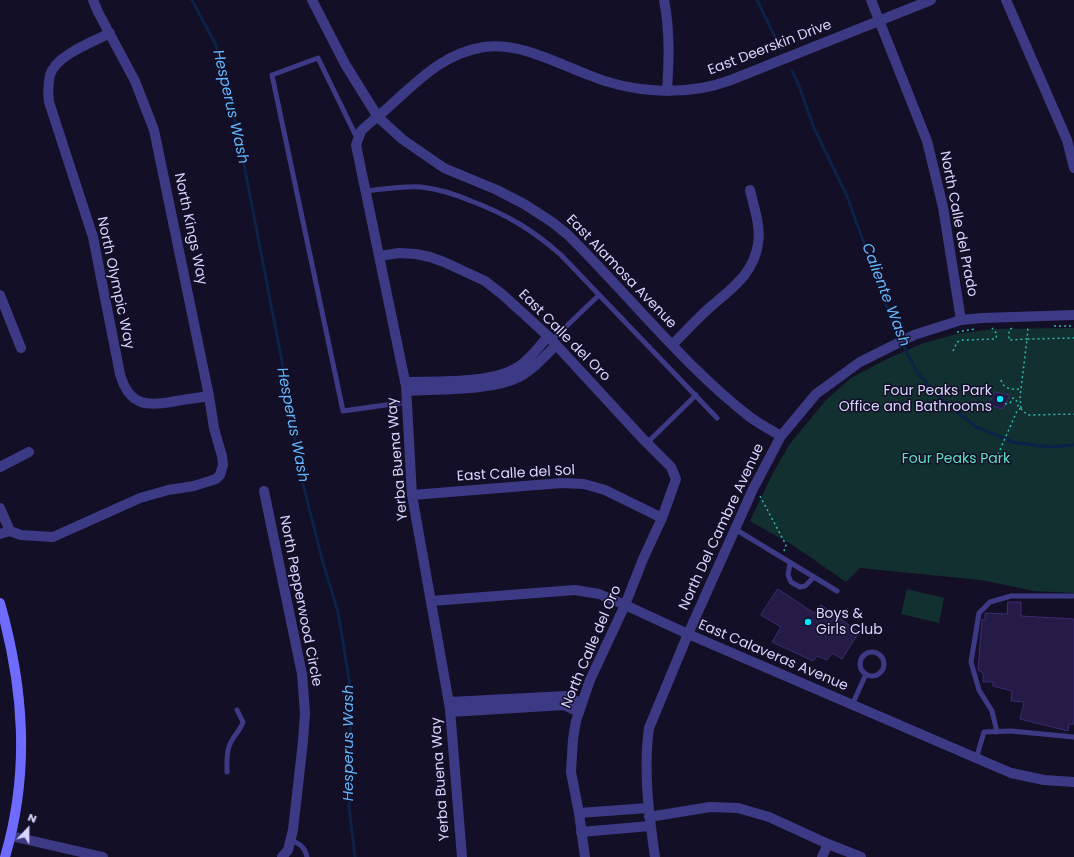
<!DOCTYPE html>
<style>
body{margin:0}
#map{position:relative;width:1074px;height:857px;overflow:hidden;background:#130f26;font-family:Poppins,sans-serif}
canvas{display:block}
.north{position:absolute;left:8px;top:809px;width:40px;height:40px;-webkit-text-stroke:3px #130f26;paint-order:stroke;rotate:22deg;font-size:11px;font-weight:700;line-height:16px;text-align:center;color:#d9d4ff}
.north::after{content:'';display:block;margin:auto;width:14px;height:18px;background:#d9d4ff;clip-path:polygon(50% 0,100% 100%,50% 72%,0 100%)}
</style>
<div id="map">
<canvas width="1074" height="857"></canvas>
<div class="north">N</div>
</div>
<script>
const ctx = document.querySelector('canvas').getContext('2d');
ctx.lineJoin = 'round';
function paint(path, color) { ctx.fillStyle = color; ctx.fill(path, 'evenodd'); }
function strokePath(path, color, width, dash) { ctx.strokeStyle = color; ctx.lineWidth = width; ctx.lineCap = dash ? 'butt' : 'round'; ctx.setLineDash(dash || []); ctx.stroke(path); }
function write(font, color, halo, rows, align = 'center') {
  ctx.font = font + ' Poppins,sans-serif'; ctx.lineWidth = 3; ctx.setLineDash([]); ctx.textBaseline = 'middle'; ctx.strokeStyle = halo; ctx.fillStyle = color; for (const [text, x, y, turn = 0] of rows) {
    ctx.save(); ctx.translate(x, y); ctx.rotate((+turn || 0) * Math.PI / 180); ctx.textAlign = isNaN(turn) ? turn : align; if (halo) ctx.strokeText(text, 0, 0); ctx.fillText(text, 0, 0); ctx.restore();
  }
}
paint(new Path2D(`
 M1074,328v265l-40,-2 -53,-11 -121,-12 -14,14 -52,-36 -44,-25 23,-48 16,-28 36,-44 26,-23 36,-19 34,-15 35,-10 37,-5z
 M907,589l37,9 -5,25 -38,-9z`), '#12302f');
strokePath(new Path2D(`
 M192,0l24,45 22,88 45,234 19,113 21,83 15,49 11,67 2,66 -2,62 6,50
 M757,0l24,49
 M792,71l7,15 15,42 33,68 48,133 22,43 24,27 35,28 37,15 36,5 25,-2`), '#0c2248', 3);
const building = new Path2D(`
 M995,392l15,3 -7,14 -8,-2 -5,-5z
 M778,589l36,24 7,-8 38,27 -17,27 -10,-6 -5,7 -10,-4 -4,5 -41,-19 9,-15 -20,-12z
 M1008,602h13v14l53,3v105h-5l-1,7 -48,-12 4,-17 -13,-1 1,-10 -19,-5v-4h-10v-9l-5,-3 4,-51 3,2v-8l22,1z`);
paint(building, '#241b47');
strokePath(building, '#3b2d73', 1);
strokePath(new Path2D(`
 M1054,326h20
 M1012,328l-3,2v10l18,-1 1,-12
 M957,332l18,-3
 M953,351l4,-9 6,-2 32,-1 1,-1 1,-4 -5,-6
 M1001,380c2,9 12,10 20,9
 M1005,404l5,-1 3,-5 3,1 2,7c4,3 6,7 11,9l45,-1
 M1021,408l-1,-11 7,-58 47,-1
 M996,459l21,-48 4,-3
 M760,496l26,49 -2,6`), '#2fb8b0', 1.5, [2, 3]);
strokePath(new Path2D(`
 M357,138l-39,-80 -46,17 71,336 64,-9
 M366,191c18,-2 37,-5 55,-4 17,2 34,7 50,14 35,13 62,29 90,54l156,163
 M552,340l47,-45
 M647,443l49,-48
 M735,529l102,62
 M790,563l-2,12 3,7 9,5 5,-1 9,-9
 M860 664a12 12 0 1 1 24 0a12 12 0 1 1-24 0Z
 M852,705l14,-31
 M997,732l-5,-21 -13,-21 -8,-28 8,-49 11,-11 21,-6h63
 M976,759l8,-27 27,-1 63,6
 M227,772c0,-9 -1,-20 3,-28 4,-9 10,-13 13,-22l-6,-12
 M291,840c9,4 14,7 16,17`), '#3d3a85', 5);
strokePath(new Path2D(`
 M312,0l33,64 33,53 24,22 42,29 53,22 27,14 28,18 15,12c61,60 115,130 183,183 9,7 21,13 31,19
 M664,0c6,30 5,60 3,91
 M871,0l56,141 16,66 18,113
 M1006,0l61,140 7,28
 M110,33c-17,9 -54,22 -60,42 -2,9 -2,19 -1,27l44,135 27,137c9,32 27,33 56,27 11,-2 22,-3 33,-5
 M380,256l19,-3 17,1 14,3 14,5 41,19 18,14 45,41 95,103 28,28 5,12 -14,39 -19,41 -18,46 -35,75 -14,41 -3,18 -2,33 8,41 6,44
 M0,295l21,53
 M672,345c12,-12 23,-24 35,-35 22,-20 46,-34 51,-66 3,-17 -4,-37 -8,-54
 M405,382c31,-1 87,2 113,-15 12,-8 21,-20 30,-31
 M407,391c31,-2 85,0 112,-14 14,-7 26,-21 37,-32
 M0,467l29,-15
 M264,491l38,183 3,39 -2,28 -10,89 -5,20 -6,7
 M412,495l150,-12 22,1 21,6 57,28
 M0,508l10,23
 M0,534l10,-3 11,4 32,2 87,-39 28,-8 26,-4 22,-7 4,-4 3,-10 -1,-9 -8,-28 -5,-32 -55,-266 -19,-49 -37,-69 -5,-12
 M431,601l144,-11 24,4 26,11 63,29 323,139 33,7 30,2
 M449,702l117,-6 15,7
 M450,712l114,-7 15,7
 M579,813l69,-5
 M649,817l61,-10 28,1 31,9 59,27 33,13
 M581,832l69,-6
 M11,836l92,21
 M462,857l-12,-148 -38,-214 -6,-109 -50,-241 5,-14c10,-10 22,-18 32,-28 28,-25 52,-50 91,-56 34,-5 71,15 102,27 44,19 100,23 145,6l200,-80
 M655,857c-6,-42 -12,-86 -6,-129l39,-94 65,-145 28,-53 35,-42 44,-32 54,-27 47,-15 21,-2 92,-3
 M822,857l6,-13`), '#3d3a85', 10);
strokePath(new Path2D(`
 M0,603c24,85 30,169 5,254`), '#6f6bff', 10);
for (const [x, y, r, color] of [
 [1000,399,4,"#00e5ff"],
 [808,622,4,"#00e5ff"]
]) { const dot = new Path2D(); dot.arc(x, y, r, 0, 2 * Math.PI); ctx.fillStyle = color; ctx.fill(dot); strokePath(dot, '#130f26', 1.5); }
write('14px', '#d9d4ff', '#130f26', [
 ["East Deerskin Drive",770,48,-21],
 ["North Calle del Prado",958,224,79],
 ["North Kings Way",190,229,78],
 ["East Alamosa Avenue",621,272,46],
 ["North Olympic Way",115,283,78],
 ["East Calle del Oro",564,336,45],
 ["Yerba Buena Way",398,459,-95],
 ["East Calle del Sol",516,474,-3],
 ["North Del Cambre Avenue",722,527,-65],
 ["North Pepperwood Circle",300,601,79],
 ["North Calle del Oro",592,647,-67],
 ["East Calaveras Avenue",773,656,23],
 ["Yerba Buena Way",441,779,-94]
]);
write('14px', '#d9d4ff', '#130f26', [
 ["Four Peaks Park",992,391],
 ["Office and Bathrooms",992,407],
 ["Boys &",816,614,"left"],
 ["Girls Club",816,630,"left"]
], 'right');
write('14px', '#5fe0c0', '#130f26', [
 ["Four Peaks Park",956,459]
]);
write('italic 15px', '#62b6ff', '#130f26', [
 ["Hesperus Wash",230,107,77],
 ["Caliente Wash",885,295,69],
 ["Hesperus Wash",292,425,79],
 ["Hesperus Wash",349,743,-90]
]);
</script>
